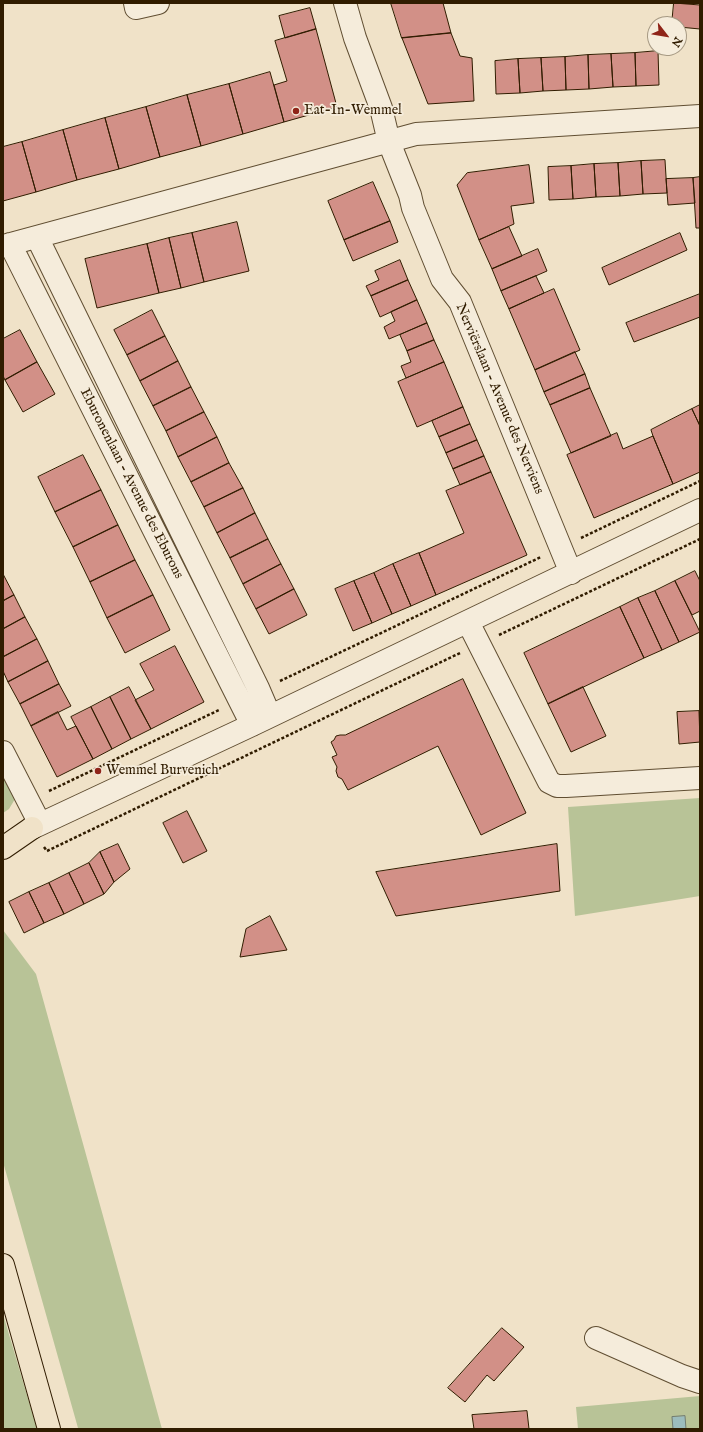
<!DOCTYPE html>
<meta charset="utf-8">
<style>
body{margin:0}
#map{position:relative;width:703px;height:1432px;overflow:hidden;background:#f0e2c8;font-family:"IM FELL English",serif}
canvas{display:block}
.frame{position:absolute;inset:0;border:4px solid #301c00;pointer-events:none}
.north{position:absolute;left:647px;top:16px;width:40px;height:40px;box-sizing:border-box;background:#f5ecdb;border:1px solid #a69983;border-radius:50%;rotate:121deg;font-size:11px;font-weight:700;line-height:16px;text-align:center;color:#301c00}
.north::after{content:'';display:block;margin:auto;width:14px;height:18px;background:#8f2418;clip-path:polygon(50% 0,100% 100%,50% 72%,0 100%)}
</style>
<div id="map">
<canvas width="703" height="1432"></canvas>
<div class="frame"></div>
<div class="north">N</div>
</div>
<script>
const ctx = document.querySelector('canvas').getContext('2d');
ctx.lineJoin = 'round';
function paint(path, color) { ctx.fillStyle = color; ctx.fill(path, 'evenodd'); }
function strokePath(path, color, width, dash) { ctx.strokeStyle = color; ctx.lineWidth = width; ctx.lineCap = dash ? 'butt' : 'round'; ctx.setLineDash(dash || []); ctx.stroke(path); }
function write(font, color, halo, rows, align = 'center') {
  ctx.font = font + ' "IM FELL English",serif'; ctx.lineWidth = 3.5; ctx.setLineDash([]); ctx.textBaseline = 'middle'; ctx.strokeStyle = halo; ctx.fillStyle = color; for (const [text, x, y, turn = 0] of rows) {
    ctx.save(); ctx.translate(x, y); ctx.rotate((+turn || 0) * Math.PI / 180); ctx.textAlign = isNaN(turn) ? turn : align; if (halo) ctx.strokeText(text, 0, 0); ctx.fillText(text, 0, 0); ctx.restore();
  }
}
paint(new Path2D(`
 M3,773l12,26 -6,10 -6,4z
 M700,798v98l-125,20 -7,-109z
 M3,930l33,44 126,455h-84v-1l-75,-266z
 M3,1314l34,115h-34z
 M700,1396v33h-122l-2,-22z`), '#b8c397');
const water = new Path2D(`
 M685,1416l1,13h-13l-1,-12z`);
paint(water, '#9cbcbd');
strokePath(water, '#717c71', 1);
const building = new Path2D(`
 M391,3h52l8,30 -49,5z
 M674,3l26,2v24l-21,-2v-3h-7z
 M310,8l6,21 -31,9 -6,-22z
 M316,29l21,78 -53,15 -10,-37 13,-4 -12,-40z
 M451,33l9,23 12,2 2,43 -46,3 -26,-66z
 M658,51l1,34 -23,1 -1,-33z
 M635,53l1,33 -23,1 -2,-33z
 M611,54l2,33 -24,2 -1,-34z
 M588,55l1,34 -23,1 -1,-33z
 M565,57l1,33 -23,1 -2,-33z
 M541,58l2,33 -23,2 -2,-34z
 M518,59l2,34 -24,1 -1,-33z
 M270,72l14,50 -41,12 -14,-50z
 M229,84l14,50 -42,12 -14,-51z
 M187,95l14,51 -41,11 -14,-50z
 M146,107l14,50 -41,12 -14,-51z
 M105,118l14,51 -42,11 -14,-50z
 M63,130l14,50 -41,12 -14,-50z
 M22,142l14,50 -33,9v-54z
 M665,160l2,33 -24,1 -2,-33z
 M641,161l2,33 -23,2 -2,-33z
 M618,163l2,33 -24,1 -2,-33z
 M594,164l2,33 -23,2 -2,-33z
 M529,165l5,38 -23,3 3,18 -35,16 -22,-55 10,-12z
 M571,166l2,33 -24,1 -1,-33z
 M700,177v51h-4l-3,-50z
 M693,178l2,25 -27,2 -2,-26z
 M373,182l17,39 -46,19 -16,-39z
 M390,221l8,21 -45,19 -9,-21z
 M237,222l12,49 -45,11 -12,-49z
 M509,227l13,29 -30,13 -13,-29z
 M192,233l12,49 -23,6 -12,-50z
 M680,233l7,17 -78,35 -7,-17z
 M169,238l12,50 -22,5 -12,-49z
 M147,244l12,49 -62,15 -12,-49z
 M538,249l9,22 -46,20 -9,-22z
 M400,260l8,20 -37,16 -5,-10 13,-6 -4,-9z
 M536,276l8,17 -35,16 -8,-18z
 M408,280l9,20 -37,17 -9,-21z
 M554,289l26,61 -45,20 -26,-61z
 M700,294v23l-66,25 -8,-19z
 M417,300l10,23 -38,16 -5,-12 11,-6 -4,-9z
 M152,310l13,26 -38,19 -13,-25z
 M427,323l7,17 -27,11 -7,-16z
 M20,330l17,32 -32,18 -2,-4v-37z
 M165,336l13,25 -38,20 -13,-26z
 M434,340l10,22 -38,16 -5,-12 10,-4 -4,-11z
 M575,352l10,22 -41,18 -9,-22z
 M178,361l13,26 -38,19 -13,-25z
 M37,362l18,32 -32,18 -18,-32z
 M444,362l19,45 -46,20 -19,-45z
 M585,374l5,14 -40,17 -6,-13z
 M191,387l13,25 -38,19 -13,-25z
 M590,388l21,48 -40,17 -21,-48z
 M700,405v21l-8,-17z
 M463,407l7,17 -31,13 -7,-16z
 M692,409l8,17v46l-27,12 -20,-48 -2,-6z
 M204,412l13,25 -39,20 -12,-26z
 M470,424l7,16 -31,13 -7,-16z
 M617,433l6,16 30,-13 20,48 -79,34 -27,-63z
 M217,437l12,26 -38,19 -13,-25z
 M477,440l7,16 -31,13 -7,-16z
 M83,455l18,35 -46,22 -17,-35z
 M484,456l7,16 -31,13 -7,-16z
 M229,463l14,25 -39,19 -13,-25z
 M491,472l36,83 -91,40 -17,-42 45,-20 -18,-42z
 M243,488l12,25 -38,20 -13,-26z
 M101,490l17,35 -45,22 -18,-35z
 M255,513l13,26 -38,19 -13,-25z
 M118,525l17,35 -45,22 -17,-35z
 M268,539l13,25 -38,20 -13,-26z
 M419,553l17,42 -25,11 -18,-42z
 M135,560l18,35 -46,23 -17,-36z
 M281,564l13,25 -38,20 -13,-25z
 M393,564l18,42 -19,8 -18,-41z
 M695,571l5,10v30l-8,4 -17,-34z
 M374,573l18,41 -20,9 -18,-42z
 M3,574l11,21 -11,6z
 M354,581l18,42 -19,8 -18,-42z
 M675,581l25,51 -21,10 -24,-51z
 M294,589l13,26 -38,19 -13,-25z
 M655,591l24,51 -17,8 -24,-52z
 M14,595l11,22 -22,12v-28z
 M153,595l17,35 -45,23 -18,-35z
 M638,598l24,52 -18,8 -24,-51z
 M620,607l24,51 -96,46 -24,-51z
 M25,617l12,22 -34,18v-28z
 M37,639l11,22 -40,21 -5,-11v-14z
 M175,646l29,56 -53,27 -16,-29 19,-10 -14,-26z
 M48,661l11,23 -39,20 -12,-22z
 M463,679l63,134 -45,22 -43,-89 -90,44 -6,-11 -4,-2 -2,-6 1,-4 -5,-10 5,-2 -6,-13 3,-2 2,-4 4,-1h5z
 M59,684l12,22 -40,20 -11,-22z
 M129,687l22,42 -20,10 -21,-42z
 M583,687l23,49 -35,16 -23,-48z
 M110,697l21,42 -19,10 -21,-42z
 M91,707l21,42 -19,10 -22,-42z
 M699,711l1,31 -21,2 -2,-32z
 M58,712l9,18 9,-4 17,33 -36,18 -26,-51z
 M187,811l20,40 -24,12 -20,-40z
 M118,844l12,25 -16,13 -14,-30z
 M557,844l3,47 -164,25 -20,-44z
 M100,852l14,30 -10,12 -15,-31z
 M89,863l15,31 -20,10 -15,-31z
 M69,873l15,31 -20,10 -15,-31z
 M49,883l15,31 -20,9 -15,-31z
 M29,892l15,31 -20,10 -15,-31z
 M270,916l17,34 -47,7 6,-28z
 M502,1328l22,19 -30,34 -7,-6 -22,27 -17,-14z
 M527,1411l2,18h-55l-2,-14z`);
paint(building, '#d29087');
strokePath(building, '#301c00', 1);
const minor = new Path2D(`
 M135,3l1,5 22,-5
 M345,3l10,35 26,70 8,34 21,53 3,13 29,71 18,23 111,271
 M37,237l221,451 12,28
 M10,244l242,481
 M3,246l413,-112 284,-18
 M468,622l81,160 8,4h9l134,-8
 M3,752l37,72
 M32,828l220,-103 448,-215
 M596,1338l86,38 18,6`);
const major = new Path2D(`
 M3,848l29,-20`);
const highway = new Path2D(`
 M3,1265l46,164`);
strokePath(minor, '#604e32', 24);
strokePath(major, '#301c00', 24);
strokePath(highway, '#301c00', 24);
strokePath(new Path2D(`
 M581,538l119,-57
 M499,635l201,-96
 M280,681l261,-124
 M49,791l170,-81
 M44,847l3,4 413,-198`), '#301c00', 2.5, [3, 2]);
strokePath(minor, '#f5ecdb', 22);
strokePath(major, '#f0e2c8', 22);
strokePath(highway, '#f0e2c8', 22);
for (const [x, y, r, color] of [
 [296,111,4,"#8f2418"],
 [98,771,4,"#8f2418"]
]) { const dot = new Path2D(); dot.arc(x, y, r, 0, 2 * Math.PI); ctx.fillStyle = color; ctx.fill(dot); strokePath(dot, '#f5ecdb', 1.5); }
write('14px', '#301c00', '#f5ecdb', [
 ["Eat-In-Wemmel",304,111],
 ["Wemmel Burvenich",106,771]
], 'left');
write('14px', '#301c00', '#f5ecdb', [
 ["Nerviërslaan - Avenue des Nerviens",499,399,67],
 ["Eburonenlaan - Avenue des Eburons",131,484,63]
]);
</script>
